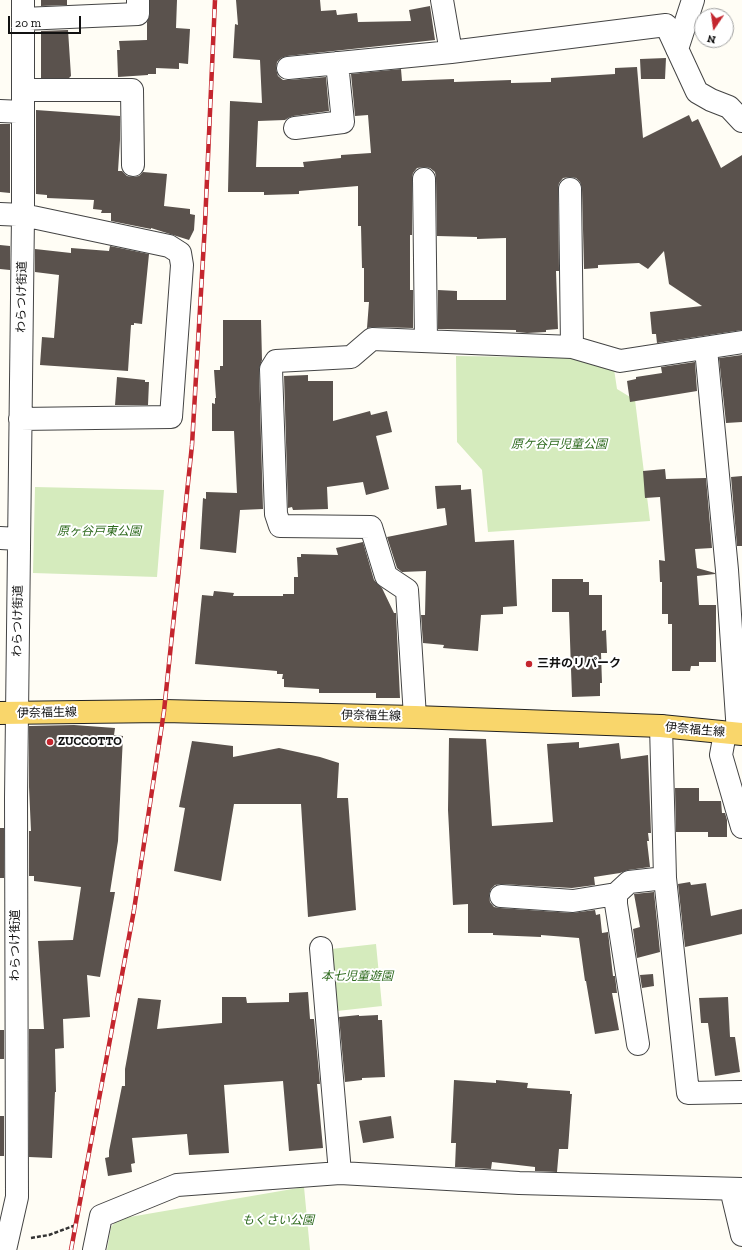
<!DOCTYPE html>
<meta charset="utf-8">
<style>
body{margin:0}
#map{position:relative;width:742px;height:1250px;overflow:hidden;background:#fffdf5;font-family:"Zilla Slab",serif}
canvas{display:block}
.north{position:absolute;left:694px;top:8px;width:40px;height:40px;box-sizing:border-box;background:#fff;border:1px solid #a0a0a0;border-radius:50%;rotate:193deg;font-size:11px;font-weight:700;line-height:16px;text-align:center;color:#111}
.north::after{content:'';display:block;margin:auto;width:14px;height:18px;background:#c4262e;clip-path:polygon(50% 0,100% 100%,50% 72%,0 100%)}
.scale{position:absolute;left:8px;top:16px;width:73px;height:18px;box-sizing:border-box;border:2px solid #111;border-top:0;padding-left:5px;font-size:12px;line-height:14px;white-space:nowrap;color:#111;-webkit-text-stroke:3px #fff;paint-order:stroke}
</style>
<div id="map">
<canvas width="742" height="1250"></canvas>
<div class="north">N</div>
<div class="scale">20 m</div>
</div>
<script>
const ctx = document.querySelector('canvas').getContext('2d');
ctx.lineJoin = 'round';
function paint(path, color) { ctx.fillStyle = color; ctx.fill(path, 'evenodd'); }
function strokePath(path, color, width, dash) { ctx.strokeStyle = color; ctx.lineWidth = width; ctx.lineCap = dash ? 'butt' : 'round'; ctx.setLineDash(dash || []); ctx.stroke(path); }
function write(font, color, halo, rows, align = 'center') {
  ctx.font = font + ' "Zilla Slab","Noto Sans JP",serif'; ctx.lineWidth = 4; ctx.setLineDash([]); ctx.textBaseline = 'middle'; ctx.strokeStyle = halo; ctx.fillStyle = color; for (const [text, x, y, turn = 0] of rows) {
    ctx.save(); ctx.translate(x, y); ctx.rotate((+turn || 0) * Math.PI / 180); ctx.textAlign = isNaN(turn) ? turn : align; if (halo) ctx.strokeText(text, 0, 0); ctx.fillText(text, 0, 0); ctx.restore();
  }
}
paint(new Path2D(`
 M456,356l129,2 29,11 3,20 18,11 15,121 -162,11 -6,-62 -25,-28z
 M35,487l129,3 -7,87 -124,-4z
 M376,944l6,62 -45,5 -6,-62z
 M304,1187l6,63h-203l4,-23 7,-8z`), '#d5ebbd');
paint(new Path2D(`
 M41,0h26v5l-26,1z
 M150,0h27l-1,28 14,1 -2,35 -9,-1v6l-23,-1v6h-8v1l-30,2 -1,-27h3l-1,-9 28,-1v-18l3,-8z
 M236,0h84l1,11 15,-1 1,5 20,-2 1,9 53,-1 -2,-11 21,-4 5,34 -148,16 -6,2 -4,4 -1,7 2,7 5,4h6l37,-3 3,34 -36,5 -5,2 -3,2 -27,1 -2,46h48l-1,-5 38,-4v-3l30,-2 -3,-38 -13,1 -4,-42 50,-5 1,12 52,-2v3l57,-2v3l40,-1v-4l64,-4v-6l22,-1 6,71 46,-23 3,7 6,-3 23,49 21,-13v175l-85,13 -1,-9h-4l-2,-22 52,-6 -33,-22 -5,-33 -16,18 -9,-6 -41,2v3l-14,1 -2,-80 -2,-7 -4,-4 -6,-1 -7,1 -4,5 -1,6 1,82h-3l2,58 -12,1v2l-19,1 -11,-1v-2l-78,-1v-39l19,1v9h49v-62l-29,1v-2l-40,-1 -1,-58 -1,-6 -5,-4 -6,-1 -7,1 -4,5 -1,6v56h-2v55h3v38l-41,-1 -5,1 2,-26h-5v-34h-2l-1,-42h-3v-40l-59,5v3l-35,1v-3h-36l2,-91 32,2 -2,-43 -27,-2 2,-34 3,1z
 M68,30l3,46 -2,2h-28v-47z
 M666,58l-1,21h-24l-1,-20z
 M36,110l84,6v24l-2,31h4l5,5 6,1 6,-1 4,-4 24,2 -3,32 26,3v5l5,1 -1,15 -5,10 -38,-12v1l-40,-8v-8h-10l1,-3 -9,-1 1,-9 -47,-2v-3l-11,-1z
 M0,124h10v69l-10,-1z
 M0,245l10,1v24l-10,-1z
 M110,246l39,8 -7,70 -8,-1v2h-3l-3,46 -88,-6 2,-28 12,1 5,-63 -24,-3v-23l36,4v-5l38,3z
 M223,320h38l1,40 -3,9 4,140 -23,1 -4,43 -36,-4 3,-51 3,1v-7l31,1 -3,-62h-22v-28l3,1v-6h1l-2,-28h6v-4h3z
 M742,355v67l-16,1 -7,-65z
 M695,362l2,29 -67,11 -3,-21 9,-2v-2l26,-4 -1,-6z
 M308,375v6h25v40l37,-10 1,4 16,-4 5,21 -16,4 13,53 -23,6 -3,-13 -36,5 1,22 -35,1 -1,-3 -4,1 -4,-132z
 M117,377l28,3v2h4l-1,23h-33z
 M665,469l1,10 40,-1 6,70 -17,1 2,19 18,5v1l-18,2 2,29h17v57h-17v4h-8l-1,5h-18v-47h-4v-10h-6v-32h-2l-1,-22 6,1 -5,-64 -15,1 -2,-27z
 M742,476v70h-5l-6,-69z
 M461,485v5l10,-1 4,53 39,-2 3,66 -14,1v7l-22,1 -3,36 -35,-3 1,-3 -21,-2 -2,-28h4l1,-44 -24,1 -5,-4 -10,-31 60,-12 -2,-17 -8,1 -2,-23z
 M363,542l11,38 8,8 12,25h2l4,85h-24v-5h-57v-4l-35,-2v-8h-2l1,-5h-6v-3l-82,-7 7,-69 11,1 1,-5 20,2 -1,3h50v-2h11v-17h4l-1,-20h4v-3l37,1 -2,-7z
 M552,579h31v3h6v13h13v36l4,-1 1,23h-6l1,30h-2v13l-28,1 -3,-85h-17z
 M74,725l41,3 -1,7 9,1 -5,105 -8,51h5l-15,85 -13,-2 3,42 -27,2 1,29 -9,1 1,43h-1l-3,66 -23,-1v-128h15l-6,-88 35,-1 8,-53 -47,-6v-5h-5v-45h2l-2,-44v-61z
 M449,738l37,1 6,87 61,-4 -6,-78 32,-2v6l40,-5 2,16 27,-4 3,78h-3l1,8h-2l3,26 -22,3 -8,3 -26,4 1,8 -23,3 -71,-4 -6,1 -4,4 -2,6 1,7 4,5 6,1 72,5 23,-3 1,5 4,-1 2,19 6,-1 5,44h2l2,17h-5l7,37 -24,4 -9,-53h-1l-6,-43 -38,-3v2l-48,-2v-2h-25v-29l-15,1 -5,-95z
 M192,741l41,5v11l46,-9 41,9 19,6 -2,35h11l8,112 -48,7 -7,-113h-67l-13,77 -47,-10 11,-63 -6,-1z
 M675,788h24v13h22l1,12h3l2,7v17h-19v-5h-32z
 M0,828h4v50h-4z
 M690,882l1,3 15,-2 5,33 31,-7v25l-57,13 -7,-63z
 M654,892l6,60 -23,6 -4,-29 7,-2 -6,-33z
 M653,974l1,12 -12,2 -2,-13z
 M308,992l2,27h4l6,65h-3l6,64 -34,3 -6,-70 -59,4 5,68 -40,2 -2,-21 -55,4 3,25 -4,1 1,8 -24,4 -3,-18 4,-1v-6l13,-65h3v-17l13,-71 23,2 -4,29 65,-6v-26h24l1,6 42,-1v-9z
 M728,997l2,40h5l5,35 -25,4 -7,-53h-7l-2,-25z
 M359,1015v1l19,-1v5h4l3,57 -23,1v2l-17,2 -6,-65z
 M0,1030h4v29h-4z
 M454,1080l42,3v-3l32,3 -1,5 43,3v3h2l-4,55h-9l-2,23 -22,-1v-4l-43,-5 -1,7 -36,-2 1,-24h-5z
 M0,1116h4v40h-4z
 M391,1116l3,22 -31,5 -4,-22z`), '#5a524d');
const minor = new Path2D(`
 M442,0l9,52
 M23,19l115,-5v-14
 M677,49l16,-49
 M288,68l163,-16 215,-27 31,67 14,8 18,7 13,14
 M23,90h109l1,75
 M0,111l23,1
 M295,128l48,-6 -6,-59
 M424,179l2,162
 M570,189l2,158
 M0,214l23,1 146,31 11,7 2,12 -11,152 -151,2
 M706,349l21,221 11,163
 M0,538l19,1
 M415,717l-8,-127 -21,-14 -15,-49 -91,-1 -4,-12 -5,-145 5,-8 75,-4 21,-18 200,8 48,14 122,-19
 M661,726l4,152 23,215 54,-1
 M725,733l-4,22 21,72
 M501,896l72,5 43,-7
 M321,948l19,225
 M638,1044l-22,-140v-10l13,-12 36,-4
 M731,1189l11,46
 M5,1250l12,-53 -1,-400 7,-582v-215
 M94,1250l7,-34 76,-31 163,-12 179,10 223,6`);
const major = new Path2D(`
 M0,713l164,-2 251,6 246,9 81,8`);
strokePath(minor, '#444', 24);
strokePath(major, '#222', 24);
strokePath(new Path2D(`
 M31,1238l18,-3 27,-10`), '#333', 2.5, [4, 2]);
strokePath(minor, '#fff', 22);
strokePath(major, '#f9d66b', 22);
const rail = new Path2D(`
 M71,1250l63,-340 30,-199 28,-266 13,-221 10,-224`);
strokePath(rail, '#c4262e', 4.5);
strokePath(rail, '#fff', 3, [9]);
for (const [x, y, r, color] of [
 [529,664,4,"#c4262e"],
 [50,742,4,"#c4262e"]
]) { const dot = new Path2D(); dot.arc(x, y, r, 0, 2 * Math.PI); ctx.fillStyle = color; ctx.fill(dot); strokePath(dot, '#fff', 1.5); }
write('12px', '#111', '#fff', [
 ["わらつけ街道",22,297,-89],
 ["わらつけ街道",18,621,-89],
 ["伊奈福生線",47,713,-1],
 ["伊奈福生線",371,716,1],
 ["伊奈福生線",695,730,5],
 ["わらつけ街道",16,945,-90]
]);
write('italic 12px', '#2f6b1f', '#fff', [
 ["原ケ谷戸児童公園",559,445],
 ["原ヶ谷戸東公園",99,532],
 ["本七児童遊園",357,977],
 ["もくさい公園",278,1221]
]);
write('bold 12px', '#111', '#fff', [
 ["三井のリパーク",537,664],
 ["ZUCCOTTO",58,742]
], 'left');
</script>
